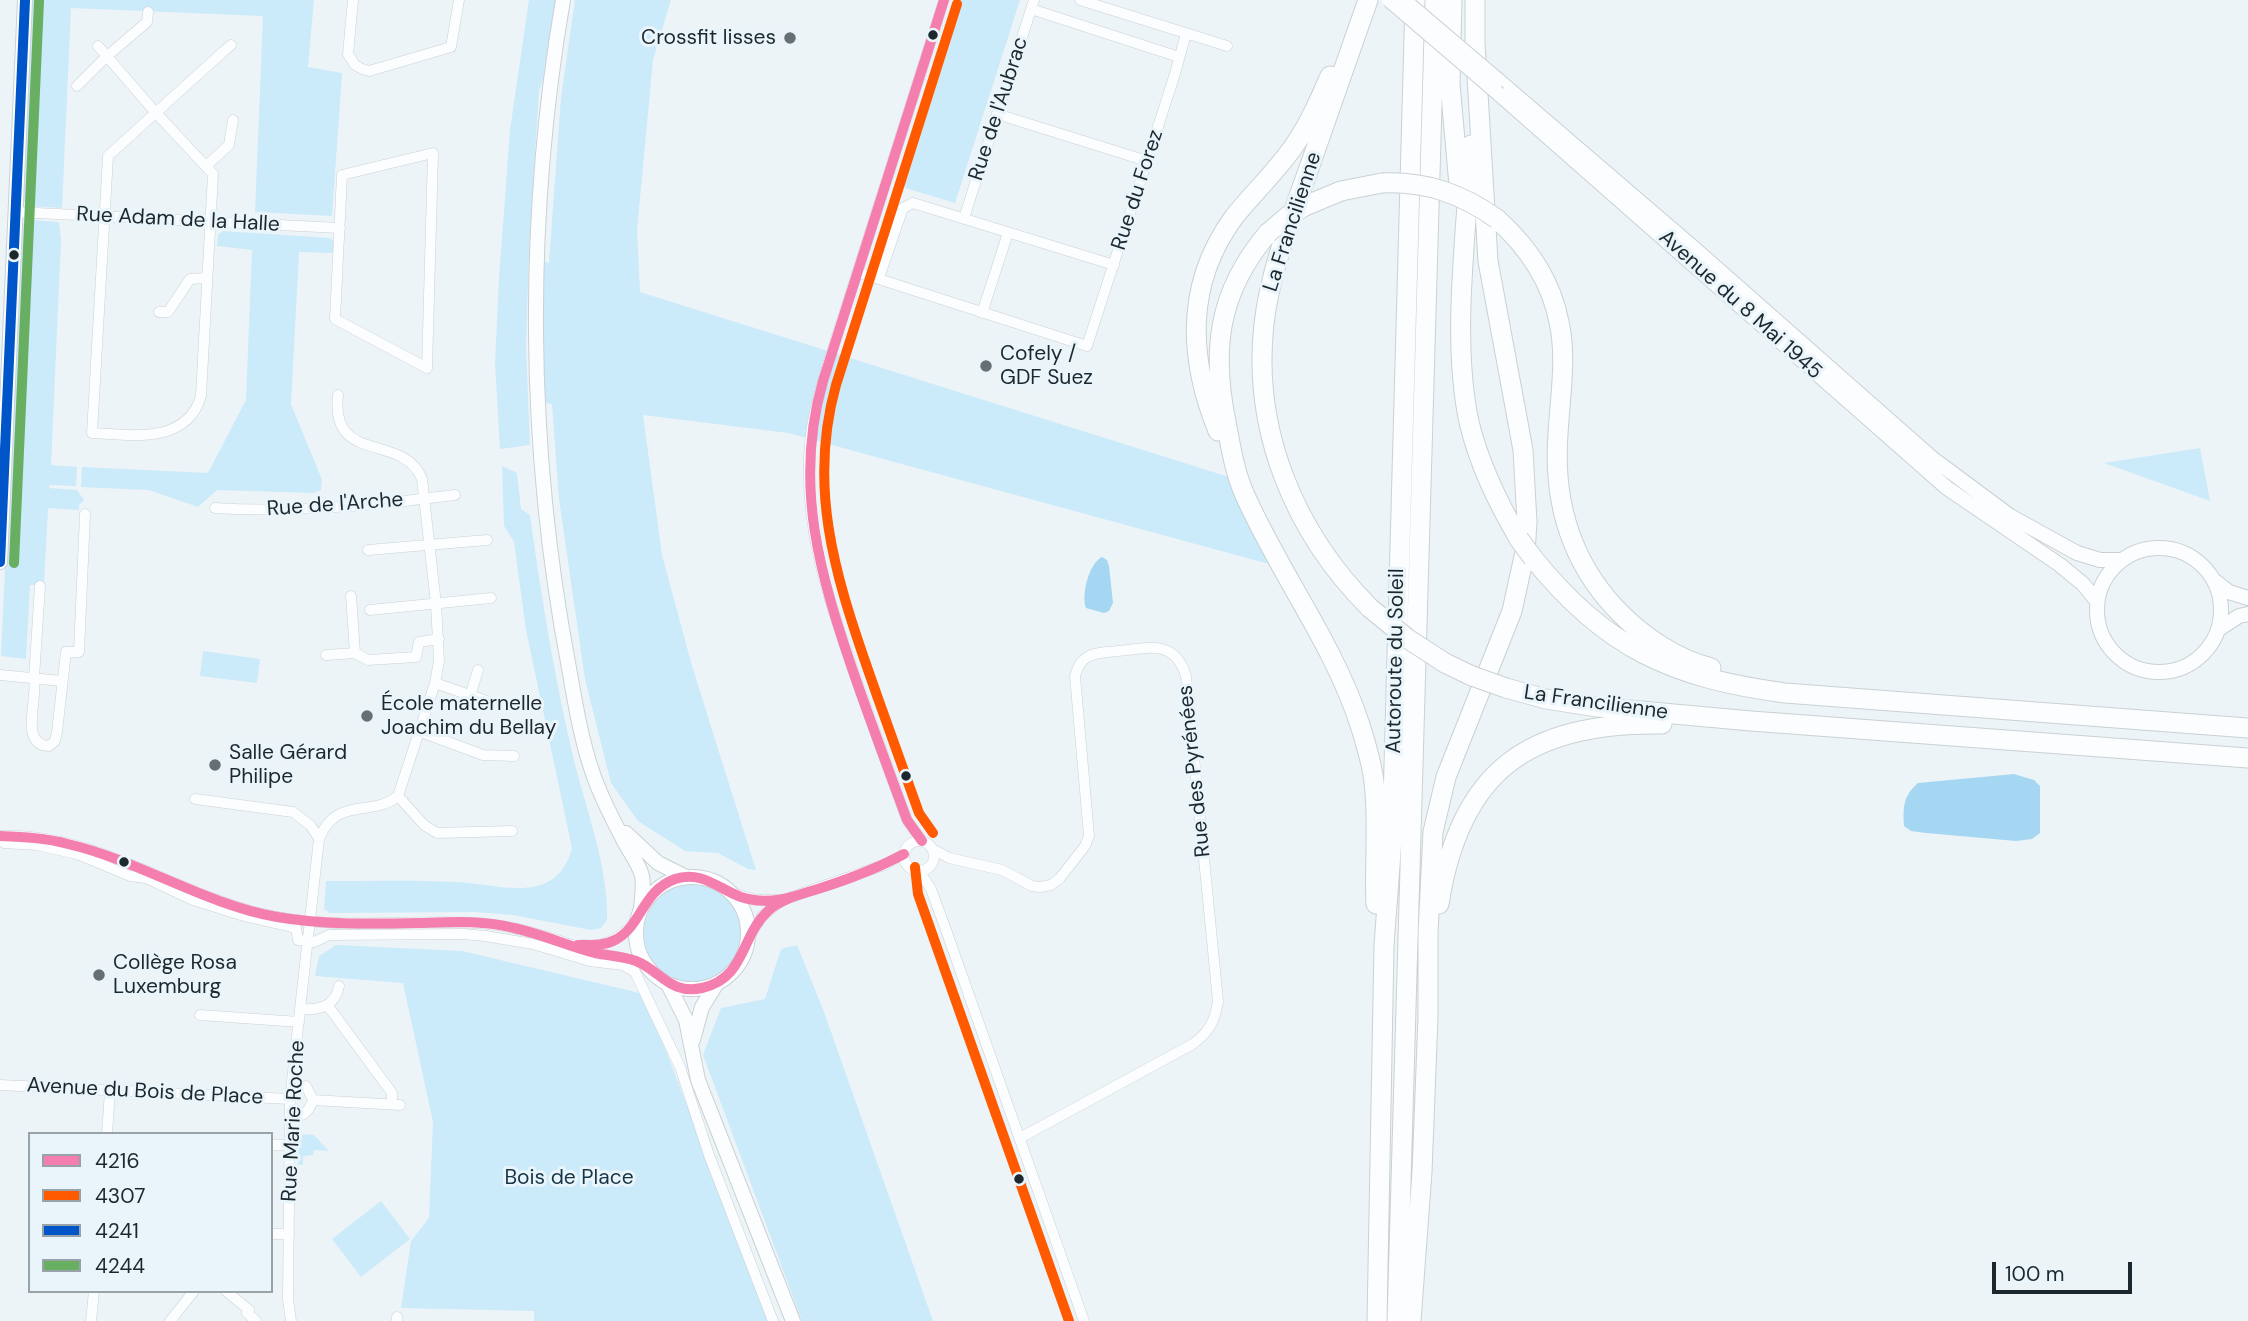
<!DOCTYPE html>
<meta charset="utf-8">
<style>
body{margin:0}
#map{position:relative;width:2248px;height:1321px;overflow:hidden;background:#edf4f7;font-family:"DM Sans",sans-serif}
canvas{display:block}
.legend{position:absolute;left:28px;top:1132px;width:245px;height:161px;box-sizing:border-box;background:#e9f5fb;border:2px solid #97a3a9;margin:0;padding:9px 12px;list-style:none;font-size:21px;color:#1d282e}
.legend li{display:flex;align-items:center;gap:14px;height:35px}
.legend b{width:35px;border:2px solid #97a3a9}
.scale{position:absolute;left:1992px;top:1262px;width:140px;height:32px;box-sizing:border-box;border:4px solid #1d282e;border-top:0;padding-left:9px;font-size:21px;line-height:24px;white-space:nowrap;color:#1d282e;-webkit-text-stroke:5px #e9f5fb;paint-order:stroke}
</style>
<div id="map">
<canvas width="2248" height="1321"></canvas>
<ul class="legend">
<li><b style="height:9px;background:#f47ead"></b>4216</li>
<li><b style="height:9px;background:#ff5a00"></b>4307</li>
<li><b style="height:9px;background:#0055c8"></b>4241</li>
<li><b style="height:9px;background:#69af62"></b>4244</li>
</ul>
<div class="scale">100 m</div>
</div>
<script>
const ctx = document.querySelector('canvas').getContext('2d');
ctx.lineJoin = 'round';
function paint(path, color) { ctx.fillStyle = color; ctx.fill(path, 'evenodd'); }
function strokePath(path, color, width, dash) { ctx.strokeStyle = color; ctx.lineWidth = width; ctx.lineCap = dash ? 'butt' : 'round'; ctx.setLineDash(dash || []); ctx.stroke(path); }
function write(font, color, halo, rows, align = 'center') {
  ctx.font = font + ' "DM Sans",sans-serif'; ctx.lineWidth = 6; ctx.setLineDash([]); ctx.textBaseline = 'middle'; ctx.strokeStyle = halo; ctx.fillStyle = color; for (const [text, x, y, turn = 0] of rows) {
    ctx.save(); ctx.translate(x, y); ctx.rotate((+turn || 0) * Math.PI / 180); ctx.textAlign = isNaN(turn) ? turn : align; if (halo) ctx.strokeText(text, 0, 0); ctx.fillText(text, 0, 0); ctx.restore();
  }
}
paint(new Path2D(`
 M30,0h284l-6,67 34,6 -10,143 -77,-4 8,-196 -192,-8 -9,200 -34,-2 -6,-6z
 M529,0h27l-14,84 -3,6 -10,159 -3,98 4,98 -30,4 -5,-86 4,-84 11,-149z
 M575,0h96l-18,60 -16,170 3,62 589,185 40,87 -481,-131 -145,-18 19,140 30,111 64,204 -8,-1 -30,-16 -33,-2 -47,-30 -27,-38 -26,-104 -26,-180 -7,-95 -13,-2 -1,-142 11,3 12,-166z
 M958,0h62l-65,203 -56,-17z
 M32,220l27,2 2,19 -10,224 26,2 -1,19 -26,-1 -1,3 28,2 7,10 -5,5v5l-31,-2 -4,77h-14l-4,74 -25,-3 20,-432z
 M223,231l107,7 4,4 -1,11 -34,-1 -8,152 31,76 -1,10 -7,3 -97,-3 -19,17 -49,-17 -68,-3 1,-20 126,6 38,-73 6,-150 -35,-4 1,-11z
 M2200,448l10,53 -106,-38z
 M502,466l15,7 4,36 9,6c11,80 24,159 42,237 12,53 37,114 35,168l-6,8 -10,2 -78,-15 -39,-3 -144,1 -6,-4 2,-28c43,0 87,-1 130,1 26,1 56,10 81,4 20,-5 30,-19 35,-38l-46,-218 -12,-88 -10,-16z
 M203,651l57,8 -3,24 -57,-7z
 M644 933a49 49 0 1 1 98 0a49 49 0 1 1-98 0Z
 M336,945l126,6 182,43 126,327h-236v-10l-133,-3 10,-67 18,-23 4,-96 -30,-139 -88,-7 4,-20z
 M797,945l27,67 109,309h-131l-99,-266 18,-47 44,-9 16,-50z
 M298,1134l16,1 15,16 -15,-1 -1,5 -10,1v9h-5z
 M381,1201l29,38 -49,38 -29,-38z`), '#cbeafa');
paint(new Path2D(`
 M1102,557l5,3 2,6 4,37 -4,8 -5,2 -18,-5c-5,-13 3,-45 16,-51z
 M2014,774l20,6 6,6v47l-8,6 -16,2 -90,-8 -15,-2 -7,-5c-1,-19 -1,-30 14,-43z`), '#a5d7f3');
const street = new Path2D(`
 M353,0l-5,54 7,11 7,4 7,2 82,-24 8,-47
 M1080,0l147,46
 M1031,9l148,48
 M98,46l58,67 57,61 -12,222c-14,49 -71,39 -109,37l16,-277 116,-105 7,-6
 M77,86l29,-29 41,-35 1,-10
 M997,114l150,47
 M433,153l-6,215 -92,-49 7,-144z
 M206,166l23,-21 4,-25
 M16,212l324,16
 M964,218l70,-218
 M857,272l230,74 87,-269 12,-43
 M879,278l24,-70 10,-5 201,62
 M159,312h9l22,-33 17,-1
 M982,313l26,-80
 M215,508c80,5 160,-3 240,-13
 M368,550l119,-10
 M40,586l-6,92c4,22 -15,67 15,68l6,-5 2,-9 9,-80h13l6,-138
 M351,596l4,57
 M370,610l121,-12
 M326,655l29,-2 13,7 48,-3 3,-15 20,-3
 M0,675l62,6
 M435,683l63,22
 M470,696l8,-26
 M421,732l62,23 31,1
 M398,796l26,29 13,8 75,-2
 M195,799l98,13 18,14 8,13
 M0,836c92,-4 172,55 259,77 72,18 145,6 218,10 39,2 76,16 113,28 19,6 38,6 56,15
 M922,841l-15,-21c-19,-52 -38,-104 -56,-156 -25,-72 -48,-143 -41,-220 2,-28 11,-56 19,-83l115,-361
 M904 856a15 15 0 1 1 30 0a15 15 0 1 1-30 0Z
 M4,843l33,2 40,9 53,22 16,2 47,22 51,16 52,12 2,12 16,2 15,-7 134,-1 22,2 48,8 57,17 33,4 12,7 45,95 29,88 64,166
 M931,848l18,10 53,12 30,16 8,1 11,-2 9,-7 25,-32 4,-10 -14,-160c2,-6 4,-14 11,-18 8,-6 22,-6 32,-7 30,-3 57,-12 68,25l32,325c-3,21 -10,33 -27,44l-171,93
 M919,871l12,18 15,41 138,391
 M732,893l24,7h27
 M748,940l14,-24 21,-16 101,-35 20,-11
 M583,945c24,3 38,-8 54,-25
 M328,1006l64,87v11
 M300,1009c20,1 35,-2 39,-23
 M200,1015l99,7
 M0,1085l290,14
 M313,1100l87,5
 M291,1117c12,0 18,-5 22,-17l-7,-14 -13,-3
 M107,1134l3,-43
 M271,1145h20
 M271,1234h18
 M226,1291l23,19 -2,3 9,8
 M91,1321l3,-30
 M170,1321l24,-30
 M291,1321l-3,-22 2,-200 29,-260c18,-44 52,-21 79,-43l37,-113 4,-22 -3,-57 -14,-125c-18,-47 -92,-13 -84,-84
 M397,1321v-4`);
const secondary = new Path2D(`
 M563,0c-38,221 -36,448 6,668 6,34 12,71 23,103 8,25 21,49 33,72 6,11 14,21 17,33 2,11 0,21 -1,32
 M1498,80l197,169 237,209 78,58 67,37 23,7h22
 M1499,94l448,394 113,77 23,19 14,17
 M2097 610a62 62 0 1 1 124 0a62 62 0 1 1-124 0Z
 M0,562l25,-562
 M2215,581l14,11 19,6
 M2219,629l20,-13 9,-2
 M626,833l32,30 28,14
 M636 933a56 56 0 1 1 112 0a56 56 0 1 1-112 0Z
 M668,984l18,36 12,60 95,241
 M693,1040l9,-33 15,-24`);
const highway = new Path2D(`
 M1368,0c-20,57 -40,114 -60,171 -18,50 -38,100 -44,153 -12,107 31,209 106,284
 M1452,0l-2,84 9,101
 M1475,56v-56
 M1471,145c-4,87 -20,191 -2,277 10,42 28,79 50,117
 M1305,206l36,-15 41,-8
 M1497,219c31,28 54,61 62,103 8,36 1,75 -1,112 -5,68 13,130 63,180 24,24 56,45 90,54
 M1268,233c-51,60 -57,119 -41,194 4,22 8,45 17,66 35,80 89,149 116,232 6,19 12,38 14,57 5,40 0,82 2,122
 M1218,431c-30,-74 -33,-147 16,-214 20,-25 44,-47 62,-74 14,-21 24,-44 34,-67
 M1533,558c72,90 139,120 252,135l463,35
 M1445,663l27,13
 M1506,688l40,11 51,8 154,14 497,37
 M1439,904c21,-134 90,-182 223,-180
 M1377,1321l7,-376 8,-106 23,-839
 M1397,1321l38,-1321
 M1411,1321l11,-149 6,-155v-84l5,-101 13,-55 66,-166 13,-59 2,-30 -4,-72 -35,-189 -13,-218`);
strokePath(street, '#c9d1d5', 11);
strokePath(secondary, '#c9d1d5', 16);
strokePath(highway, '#c9d1d5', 21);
strokePath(street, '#fcfdfe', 10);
strokePath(secondary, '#fcfdfe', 14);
strokePath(highway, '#fcfdfe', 19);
const secondaryBridge = new Path2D(`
 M1389,0l110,94
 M1404,0l94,80`);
const highwayBridge = new Path2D(`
 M1382,183c44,-2 80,11 115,36
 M1268,233l20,-17 17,-10
 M1519,539l14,19
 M1370,608l38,31 37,24
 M1472,676l34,12`);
strokePath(secondaryBridge, '#c9d1d5', 16, []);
strokePath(highwayBridge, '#c9d1d5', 21, []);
strokePath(secondaryBridge, '#fcfdfe', 14);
strokePath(highwayBridge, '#fcfdfe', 19);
strokePath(new Path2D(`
 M0,836c23,1 46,2 68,8 72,17 136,60 209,73 47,8 95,7 143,6 31,-1 63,-3 94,5 28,6 54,18 81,25 14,3 28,3 41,8 25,10 34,34 66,27 44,-10 38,-51 66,-77 14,-13 35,-17 53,-23 28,-9 57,-20 83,-34
 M922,841l-15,-21c-18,-49 -36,-97 -53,-146 -34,-99 -61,-189 -31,-293l121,-381
 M578,945c13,0 26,1 37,-5 27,-14 27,-49 60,-61 26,-9 44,10 66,18 18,6 37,4 54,-1`), '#f47ead', 10);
strokePath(new Path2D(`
 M933,833l-14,-20c-17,-48 -35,-97 -52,-146 -33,-95 -59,-182 -31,-282l121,-381
 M915,867l3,27 151,427`), '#ff5a00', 10);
strokePath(new Path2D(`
 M0,562l25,-562`), '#0055c8', 10);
strokePath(new Path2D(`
 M14,563l25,-562`), '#69af62', 10);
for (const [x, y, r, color] of [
 [933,35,6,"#1d282e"],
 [790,38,7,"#666f74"],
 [14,255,6,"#1d282e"],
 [986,366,7,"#666f74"],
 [367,716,7,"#666f74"],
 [215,765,7,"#666f74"],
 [906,776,6,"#1d282e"],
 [124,862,6,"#1d282e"],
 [99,975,7,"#666f74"],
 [1019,1179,6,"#1d282e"]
]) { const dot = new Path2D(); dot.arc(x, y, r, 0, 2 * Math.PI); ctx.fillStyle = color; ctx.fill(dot); strokePath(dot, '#e9f5fb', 2.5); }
write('21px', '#1d282e', '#e9f5fb', [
 ["Crossfit lisses",776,38,"right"],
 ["Cofely /",1000,354],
 ["GDF Suez",1000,378],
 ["École maternelle",381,704],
 ["Joachim du Bellay",381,728],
 ["Salle Gérard",229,753],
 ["Philipe",229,777],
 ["Collège Rosa",113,963],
 ["Luxemburg",113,987]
], 'left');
write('21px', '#1d282e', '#e9f5fb', [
 ["Rue de l'Aubrac",999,109,-72],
 ["Rue du Forez",1138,190,-72],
 ["Rue Adam de la Halle",178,220,3],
 ["La Francilienne",1293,222,-72],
 ["Avenue du 8 Mai 1945",1740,305,42],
 ["Rue de l'Arche",335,505,-4],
 ["Autoroute du Soleil",1396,661,-89],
 ["La Francilienne",1596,703,8],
 ["Rue des Pyrénées",1195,771,-96],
 ["Avenue du Bois de Place",145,1092,3],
 ["Rue Marie Roche",294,1121,-87]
]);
write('21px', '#163646', '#e9f5fb', [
 ["Bois de Place",569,1178]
]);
</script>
